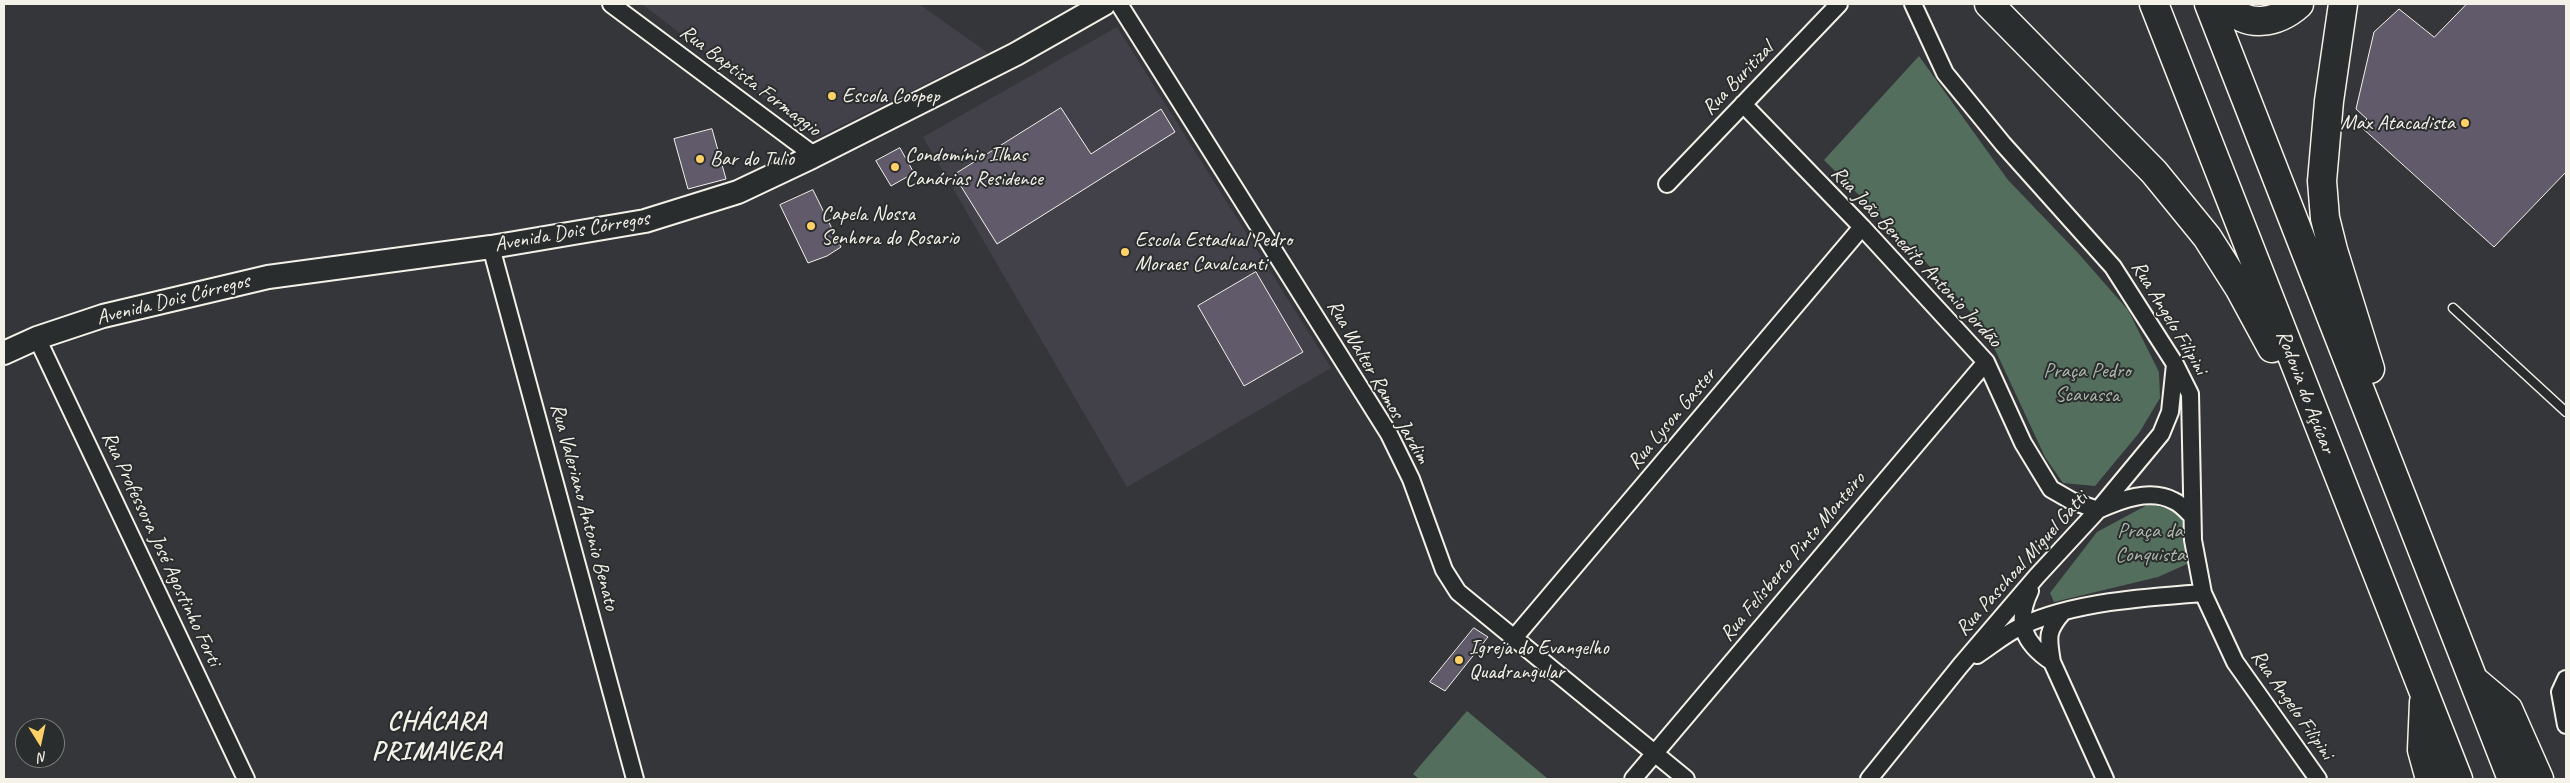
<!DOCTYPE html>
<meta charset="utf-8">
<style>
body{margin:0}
#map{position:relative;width:2570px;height:783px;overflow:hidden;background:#35363a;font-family:Caveat,sans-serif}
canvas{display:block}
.frame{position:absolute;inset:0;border:5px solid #f4f1e8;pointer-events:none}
.north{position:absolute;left:15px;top:718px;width:50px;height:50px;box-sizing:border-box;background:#2a2d2e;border:1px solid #7b7b78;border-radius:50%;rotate:170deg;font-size:14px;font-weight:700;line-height:20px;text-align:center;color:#f4f1e8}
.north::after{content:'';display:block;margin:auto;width:18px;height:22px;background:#ffd166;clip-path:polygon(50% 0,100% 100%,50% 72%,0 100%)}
</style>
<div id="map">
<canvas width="2570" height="783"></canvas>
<div class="frame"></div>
<div class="north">N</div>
</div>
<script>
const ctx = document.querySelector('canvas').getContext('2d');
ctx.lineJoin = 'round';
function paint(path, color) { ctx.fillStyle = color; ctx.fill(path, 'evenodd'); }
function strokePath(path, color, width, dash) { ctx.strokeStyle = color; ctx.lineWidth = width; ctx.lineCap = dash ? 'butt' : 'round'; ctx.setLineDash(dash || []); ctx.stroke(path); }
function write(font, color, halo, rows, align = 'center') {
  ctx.font = font + ' Caveat,sans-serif'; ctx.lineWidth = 4; ctx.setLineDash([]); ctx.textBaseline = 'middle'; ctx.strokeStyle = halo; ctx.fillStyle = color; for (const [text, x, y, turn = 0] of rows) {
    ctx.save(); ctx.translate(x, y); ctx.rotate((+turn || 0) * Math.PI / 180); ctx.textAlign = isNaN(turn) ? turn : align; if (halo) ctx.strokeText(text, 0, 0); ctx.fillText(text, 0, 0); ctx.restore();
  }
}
paint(new Path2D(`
 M642,4h277l69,49 -172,85z
 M1117,27l214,341 -204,119 -204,-350z`), '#424149');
paint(new Path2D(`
 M1919,56l89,124 70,73 50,57 31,62 1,26 -21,35 -44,53 -32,-3 -18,-26 -60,-129 -63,-70 -98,-98z
 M2149,504l33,8 5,52 -29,13 -104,25 -4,-9 47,-61z
 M1467,711l81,68h-129l-6,-5z`), '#546e5d');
const building = new Path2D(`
 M2467,4h99v168l-72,75 -134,-121 7,-7 -11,-10 18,-77 25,-23 35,28z
 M1061,108l30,46 70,-45 14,23 -178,112 -43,-69z
 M712,129l14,50 -38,10 -14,-50z
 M900,148l14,25 -23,13 -15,-25z
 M813,190l28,57 -14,9 -19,7 -28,-58z
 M1256,272l47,80 -59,34 -46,-80z
 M1474,628l14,9 -43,54 -15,-9z`);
paint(building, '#605a6b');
strokePath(building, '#f4f1e8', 1);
const lane = new Path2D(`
 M2453,308l113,104`);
const street = new Path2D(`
 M611,4l204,152
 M1119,4l270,430 22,45 33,91 14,22 228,187
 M1913,4l32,69 58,71 110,123 62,97 15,30 3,146 10,53 32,69 83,117
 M1743,104l119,123 124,135 37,81 28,46 21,12 26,9c22,-10 52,-22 76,-9 7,3 13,10 18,15
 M1667,184l172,-180
 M491,247l144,532
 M37,338l209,441
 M2030,591c-15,31 -7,52 22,71
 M2063,612c-17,19 -15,26 -11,50l53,117
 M1514,638l348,-411
 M1977,655c14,-9 29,-22 45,-29 51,-24 125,-29 181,-33
 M2566,679l-6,13 6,33
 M1633,779l353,-417
 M1869,779l91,-113 77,-90 61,-66 63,-76 9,-22 5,-48`);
const secondary = new Path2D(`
 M4,353l33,-15 66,-22 165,-39 223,-30 154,-26 93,-29 74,-35 204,-103 88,-50`);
const highway = new Path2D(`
 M1989,4l165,168 53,65 33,52 32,59
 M2154,4l304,775
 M2209,4l303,775
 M2226,4c19,26 52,19 73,0
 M2343,4l-14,97 -7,80 3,37 8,32 37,119
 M2476,682l32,27 31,70
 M2424,702l-2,48 8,29`);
strokePath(lane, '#f4f1e8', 11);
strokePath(street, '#f4f1e8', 20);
strokePath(secondary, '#f4f1e8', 26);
strokePath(highway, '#f4f1e8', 31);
strokePath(lane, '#2a2d2e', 8);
strokePath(street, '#2a2d2e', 16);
strokePath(secondary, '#2a2d2e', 22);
strokePath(highway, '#2a2d2e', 28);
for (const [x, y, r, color] of [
 [832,96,5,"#ffd166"],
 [2465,123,5,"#ffd166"],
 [700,159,5,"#ffd166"],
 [895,167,5,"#ffd166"],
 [811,226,5,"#ffd166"],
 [1125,252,5,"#ffd166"],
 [1459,660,5,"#ffd166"]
]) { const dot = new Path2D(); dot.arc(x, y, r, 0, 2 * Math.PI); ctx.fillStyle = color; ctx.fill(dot); strokePath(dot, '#2a2d2e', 2); }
write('21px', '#f4f1e8', '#2a2d2e', [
 ["Rua Buritizal",1738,79,-46],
 ["Rua Baptista Formaggio",750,81,37],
 ["Avenida Dois Córregos",572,232,-10],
 ["Rua João Benedito Antonio Jordão",1916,257,47],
 ["Avenida Dois Córregos",173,300,-14],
 ["Rua Angelo Filipini",2169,318,59],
 ["Rua Walter Ramos Jardim",1378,382,60],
 ["Rodovia do Açúcar",2305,392,69],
 ["Rua Lyson Gaster",1672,419,-50],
 ["Rua Valeriano Antonio Benato",584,507,75],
 ["Rua Professora José Agostinho Forti",161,549,65],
 ["Rua Felisberto Pinto Monteiro",1793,557,-50],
 ["Rua Paschoal Miguel Gatti",2022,564,-48],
 ["Rua Angelo Filipini",2292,705,55]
]);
write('21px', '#f4f1e8', '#2a2d2e', [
 ["Escola Coopep",842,96],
 ["Max Atacadista",2455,123,"right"],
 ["Condomínio Ilhas",905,155],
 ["Canárias Residence",905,179],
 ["Bar do Tulio",710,159],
 ["Capela Nossa",821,214],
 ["Senhora do Rosario",821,238],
 ["Escola Estadual Pedro",1135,240],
 ["Moraes Cavalcanti",1135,264],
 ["Igreja do Evangelho",1469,648],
 ["Quadrangular",1469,672]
], 'left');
write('21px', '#acb6a9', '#2a2d2e', [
 ["Praça Pedro",2087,371],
 ["Scavassa",2087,395],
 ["Praça da",2150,531],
 ["Conquista",2150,555]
]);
ctx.letterSpacing = '1px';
write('bold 26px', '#f4f1e8', '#2a2d2e', [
 ["CHÁCARA",437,722],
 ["PRIMAVERA",437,752]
]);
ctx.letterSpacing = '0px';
</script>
